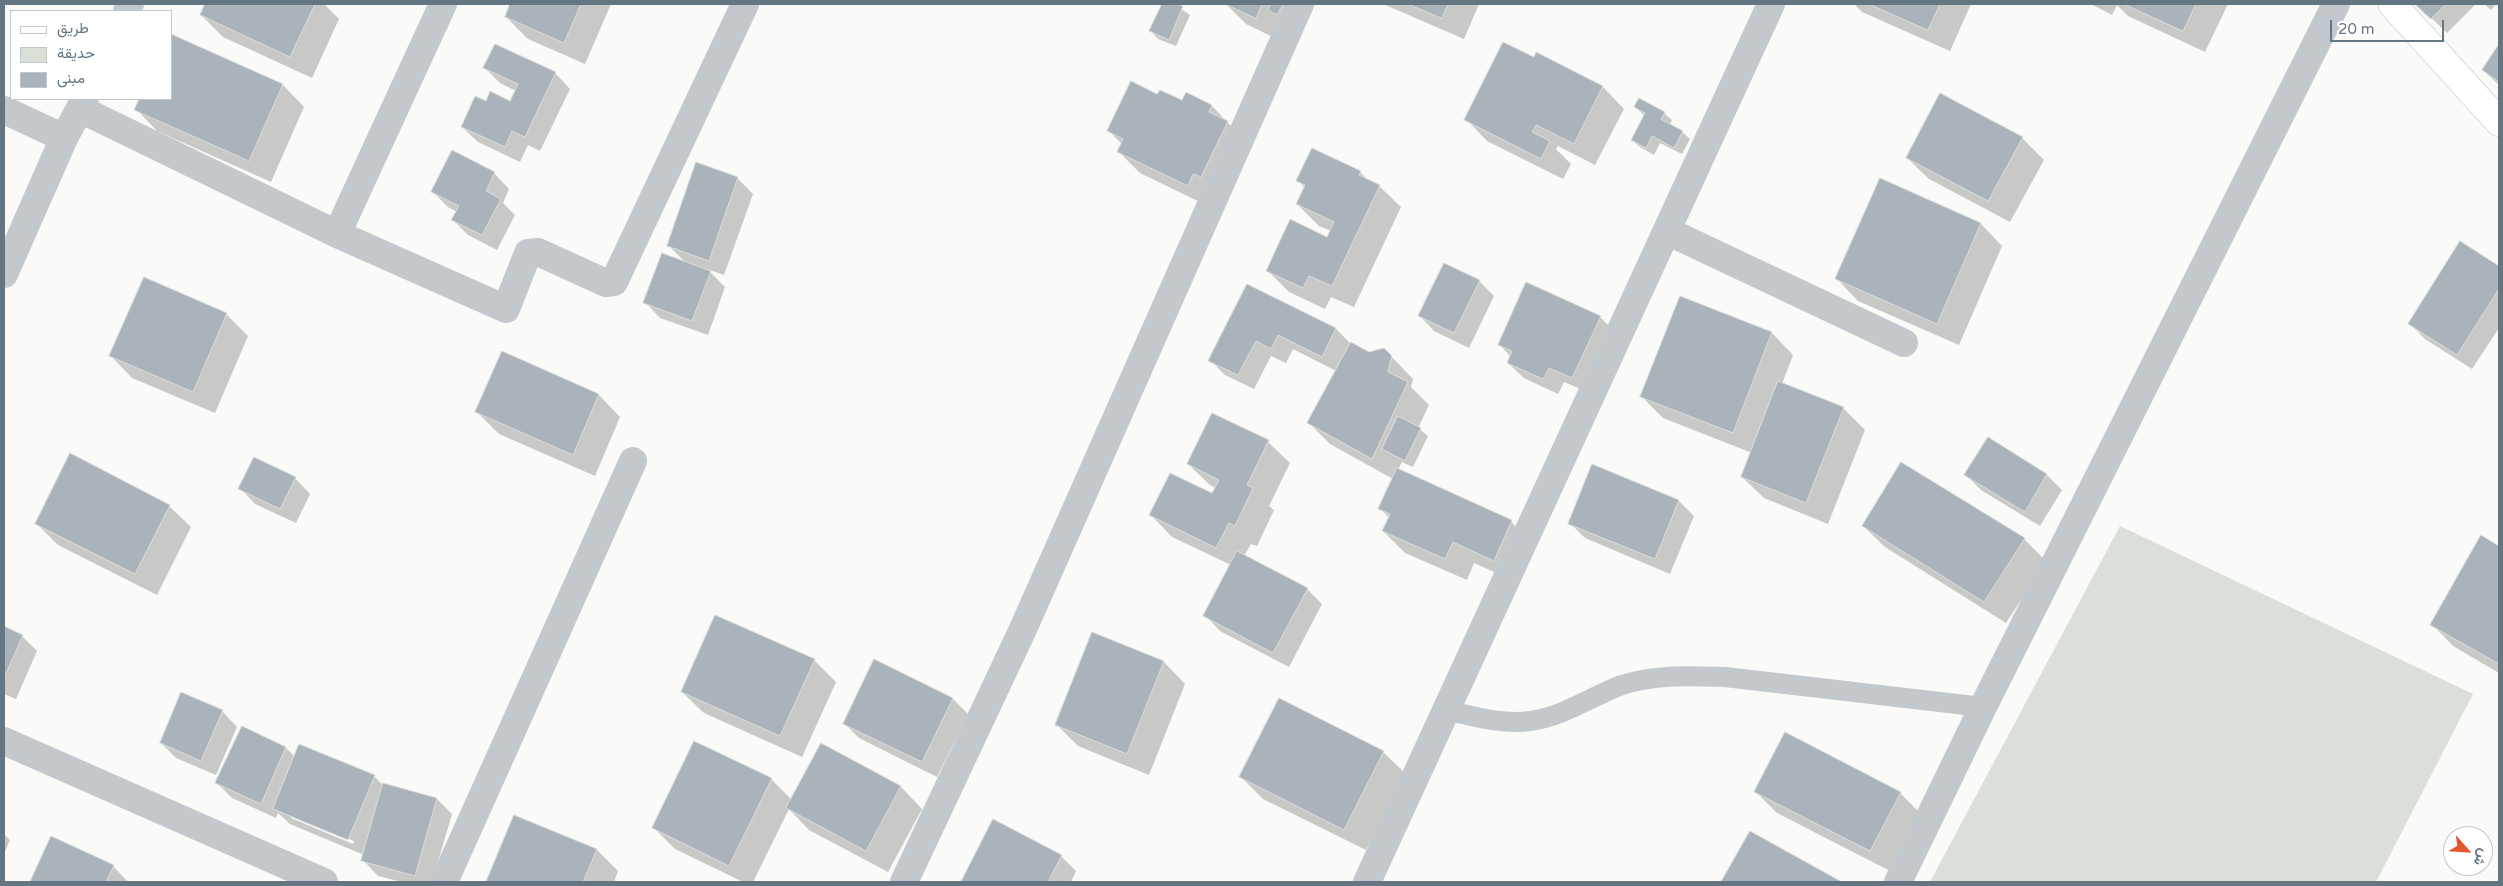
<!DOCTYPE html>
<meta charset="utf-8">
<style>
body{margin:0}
#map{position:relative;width:2503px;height:886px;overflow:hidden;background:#fafaf8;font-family:"Varela Round",Vazirmatn,sans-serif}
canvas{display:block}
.frame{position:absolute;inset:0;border:5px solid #657683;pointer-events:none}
.legend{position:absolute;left:10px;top:10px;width:162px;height:90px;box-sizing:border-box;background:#fff;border:1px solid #c1c8cd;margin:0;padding:6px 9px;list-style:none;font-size:15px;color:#657683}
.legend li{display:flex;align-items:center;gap:10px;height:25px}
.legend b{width:25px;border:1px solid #c1c8cd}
.north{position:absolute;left:2443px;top:826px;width:50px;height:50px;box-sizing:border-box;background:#fff;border:1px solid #c1c8cd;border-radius:50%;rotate:116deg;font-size:14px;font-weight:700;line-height:20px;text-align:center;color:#657683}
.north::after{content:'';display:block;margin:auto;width:18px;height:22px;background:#e4572e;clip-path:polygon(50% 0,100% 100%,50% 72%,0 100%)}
.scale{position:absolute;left:2330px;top:20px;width:114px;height:22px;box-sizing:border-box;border:2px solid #657683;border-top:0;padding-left:6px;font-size:15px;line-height:18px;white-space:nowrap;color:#657683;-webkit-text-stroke:4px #fff;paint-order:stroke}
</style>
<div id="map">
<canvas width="2503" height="886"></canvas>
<div class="frame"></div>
<ul class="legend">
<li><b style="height:6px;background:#fff"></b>طريق</li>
<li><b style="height:14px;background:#dadfd7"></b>حديقة</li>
<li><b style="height:14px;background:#aab3b9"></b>مبنى</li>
</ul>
<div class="north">ش</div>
<div class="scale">20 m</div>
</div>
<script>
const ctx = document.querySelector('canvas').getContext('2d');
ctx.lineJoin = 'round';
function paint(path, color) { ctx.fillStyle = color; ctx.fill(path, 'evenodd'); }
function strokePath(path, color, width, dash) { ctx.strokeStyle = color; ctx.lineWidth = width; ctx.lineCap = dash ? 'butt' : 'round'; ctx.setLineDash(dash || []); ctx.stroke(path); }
paint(new Path2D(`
 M2120,526l353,168 -97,188h-446z`), '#dadfd7');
paint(new Path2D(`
 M206,4h118l15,15 -27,59 -89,-41 -22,-22z
 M512,4h99l-26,60 -57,-25 -22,-22z
 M1163,4h11l16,11 -14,31 -18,-7 -7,-8z
 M1226,4h83l-32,35 -31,-15z
 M1383,4h96l-15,35z
 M1854,4h117l-21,47 -88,-39z
 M2091,4h137l-23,48 -77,-36 -11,-11 -5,10z
 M2417,4h59l-29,29z
 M2484,4h12l-5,6z
 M171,35l112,50 21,22 -33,75 -114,-51 -21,-22 4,-10h31z
 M2499,46v39l-16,-15z
 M1537,54l66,33 21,22 -29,56 -37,-19 -2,3 15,15 -8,15 -76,-38 -21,-22 68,-60z
 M485,68l70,5 15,16 -30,62 -12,-6 -8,17 -42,-20 -16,-15 24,-24h25l5,-12 -16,-8z
 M1186,94l26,12 21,22 -23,79 -70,-34 -22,-22 4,-7 -13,-13 49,-35 24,6z
 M1635,107l29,6 8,7 -2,5 12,7 8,7 -8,15 -22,-11 -6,12 -14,-8 -8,-7 13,-24z
 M2022,138l22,22 -34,62 -81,-43 -22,-21z
 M1313,150l47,22 8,8 11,6 22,21 -47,100 -23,-10 -6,12 -36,-17 -22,-22 61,-32 3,-7 -12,-5 -22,-22 8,-16 -7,-8z
 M494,173l15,16 -6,14 12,12 -18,35 -29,-15 -15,-15 4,-8 -9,-5 -16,-16z
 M737,178l16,16 -29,81 -17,-6 18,18 -17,48 -48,-17 -15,-16 41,-39 -17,-17z
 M1981,224l21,22 -43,99 -101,-44 -21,-22z
 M2461,243l38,25v60l-27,41 -47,-30 -16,-16z
 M1479,281l15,15 -25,52 -35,-17 -15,-16z
 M1247,285l89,44 15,15 18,10 15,-5 29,30 -2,8 18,18 -11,23 10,8 -15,31 -11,-5 -4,8 113,52 22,21 -17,39 -42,-19 -7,17 -62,-27 -22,-22 6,-13 -9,-10 13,-29 -63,-35 -22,-22 28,-51 -43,-22 -7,14 -15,-7 -17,33 -29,-14 -15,-15z
 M1681,297l91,36 21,22 -11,29 61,24 22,22 -37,94 -64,-26 -22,-21 10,-24 -89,-35 -22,-22z
 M226,314l22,22 -33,77 -83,-35 -21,-22z
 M1600,317l15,15 -27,60 -24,-10 -6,12 -34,-16 -16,-15 3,-6 -12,-13z
 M502,353l97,42 21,22 -25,59 -96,-42 -22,-22z
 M1212,414l56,28 22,21 -21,43 5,4 -17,36 -6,-2 -7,12 63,33 15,15 -33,63 -69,-36 -15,-16 26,-50 -59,-28 -21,-22 62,-20 3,-7 -6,-3 -22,-21z
 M1988,439l59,36 15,15 -22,36 -59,-36 -15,-15z
 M295,478l15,16 -14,29 -41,-19 -15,-16z
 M1679,501l15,15 -24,58 -85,-36 -15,-15z
 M169,506l22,21 -34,68 -99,-50 -22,-22z
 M1863,526l161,13 22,22 -40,62 -121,-76z
 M2481,537l18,10v126l-46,-27 -21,-22z
 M4,628l18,8 15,15 -21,48 -12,-5z
 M1093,634l71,28 21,22 -36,91 -71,-29 -22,-22z
 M814,660l22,22 -34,75 -98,-44 -22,-21z
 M875,661l78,38 15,15 -31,63 -78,-39 -15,-15z
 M222,711l15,16 -21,48 -40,-17 -15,-15z
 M822,744l79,43 21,22 -34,63 -79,-42 -20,-21 -36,73h-10l-68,-33 -22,-22 118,-48 21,21z
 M286,748l9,9 79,19 10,10 53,13 15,15 -20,68h-30l-24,-6 -15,-16 1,-5 -74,-31 -12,-11 -2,5 -44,-20 -15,-15zM291,815l63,26 -1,3 -62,-26z
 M1383,752l22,21 -39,77 -103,-51 -22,-22z
 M1755,791l145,2 22,22 -30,57 -115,-59z
 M515,816l82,34 21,21 -4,11h-127z
 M994,821l67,35 15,15 -5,11h-108z
 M1750,833l89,49h-116z
 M4,834l6,6 -6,14z
 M52,837l61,29 15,16h-97z`), '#0003');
const building = new Path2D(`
 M205,4h110l-25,53 -90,-42z
 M510,4h71l-17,39 -59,-26z
 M1162,4h15l6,2 -14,34 -20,-9z
 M1225,4h37l-6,14z
 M1271,4h12l-6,11 -9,-5z
 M1408,4h40l-6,14z
 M1869,4h71l-12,26z
 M2124,4h72l-13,27z
 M2415,4h31l-15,15z
 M171,34l112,50 -34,77 -115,-51 5,-11h32z
 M1503,42l31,15 2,-5 67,34 -29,58 -38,-19 -4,7 18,9 -9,18 -77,-39z
 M495,44l61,28 -31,65 -13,-6 -7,16 -44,-20 14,-31 11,5 4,-10 20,10 8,-17 -35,-16z
 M2499,44v38l-17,-12z
 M1131,81l26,13 3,-4 22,10 4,-8 26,13 -3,7 19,9 -27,56 -8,-3 -5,12 -71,-34 6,-13 -16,-8z
 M1940,93l83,44 -35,64 -82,-43z
 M1639,98l26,14 -4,7 22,12 -9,17 -22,-12 -6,12 -15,-8 14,-27 -11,-6z
 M1312,148l49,23 -2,4 21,10 -48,101 -23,-10 -6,12 -37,-17 24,-52 37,18 7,-15 -38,-18 9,-19 -9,-4z
 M452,150l43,22 -9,19 15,8 -19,36 -31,-15 8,-14 -28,-14z
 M696,162l42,15 -29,84 -42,-15z
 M1880,178l101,45 -44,101 -102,-45z
 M2460,241l39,25v23l-42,66 -49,-31z
 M662,253l49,18 -19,50 -49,-18z
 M1444,263l36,17 -26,53 -36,-17z
 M144,277l83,36 -34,79 -84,-36z
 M1526,282l75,34 -29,62 -23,-10 -6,11 -36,-16 5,-12 -14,-6z
 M1247,284l89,44 -14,29 -44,-22 -7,14 -15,-8 -18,34 -30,-14z
 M1680,296l92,36 -39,101 -93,-36z
 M1351,342l18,10 15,-4 8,8 -4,16 20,10 -36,77 -65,-36z
 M502,351l97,43 -26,61 -98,-43z
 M1778,381l66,26 -38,96 -65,-26z
 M1212,413l57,27 -22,45 6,3 -18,38 -6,-3 -13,25 -67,-33 21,-42 42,20 7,-13 -32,-16z
 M1398,416l23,12 -16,33 -23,-12z
 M1988,437l59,37 -22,38 -61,-37z
 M70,453l100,52 -35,69 -100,-50z
 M254,457l42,20 -16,32 -42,-20z
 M1901,462l124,76 -41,64 -122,-76z
 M1592,464l87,36 -24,59 -87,-35z
 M1397,468l115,52 -18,41 -41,-19 -8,17 -63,-28 8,-17 -12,-5z
 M2481,535l18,11v118l-69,-39z
 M1237,551l71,37 -35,65 -70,-37z
 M715,615l100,44 -35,77 -99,-44z
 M4,626l19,9 -19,43z
 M1092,632l72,29 -37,93 -72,-29z
 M874,659l79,39 -31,64 -79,-38z
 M181,692l42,18 -22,51 -41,-18z
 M1279,698l105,53 -40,79 -105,-53z
 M242,726l44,21 -25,57 -46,-21z
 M1785,732l116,60 -31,59 -116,-59z
 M694,741l78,37 -43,88 -77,-38z
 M821,743l80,43 -35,65 -80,-43z
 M299,744l76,31 -27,65 -75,-31z
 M383,783l54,15 -22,78 -54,-15z
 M514,815l83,34 -14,33h-97z
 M993,819l69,36 -14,27h-87z
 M1750,831l92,51h-121z
 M51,836l63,29 -8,17h-76z`);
paint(building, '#aab3b9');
strokePath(building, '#dcdcda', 1);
const secondary = new Path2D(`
 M2392,4l107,118`);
strokePath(secondary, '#b3babf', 29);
strokePath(new Path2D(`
 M1446,710c27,6 56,15 84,11 33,-4 62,-25 92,-36 33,-11 69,-9 103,-8l258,30`), '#c3c8cc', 20);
strokePath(new Path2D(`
 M127,11l3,-7
 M80,109l257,125 169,75 22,-56 10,-1 68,31 8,-1 131,-278
 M4,110l60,28
 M1667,231l237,112
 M337,234l106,-230
 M4,274l60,-136 21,-39
 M4,741l320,141
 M444,882l189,-421
 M904,882l119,-253 277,-625
 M1367,882l404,-878
 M1898,882l85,-175 353,-703`), '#c3c8cc', 28);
strokePath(secondary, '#fff', 28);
</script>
